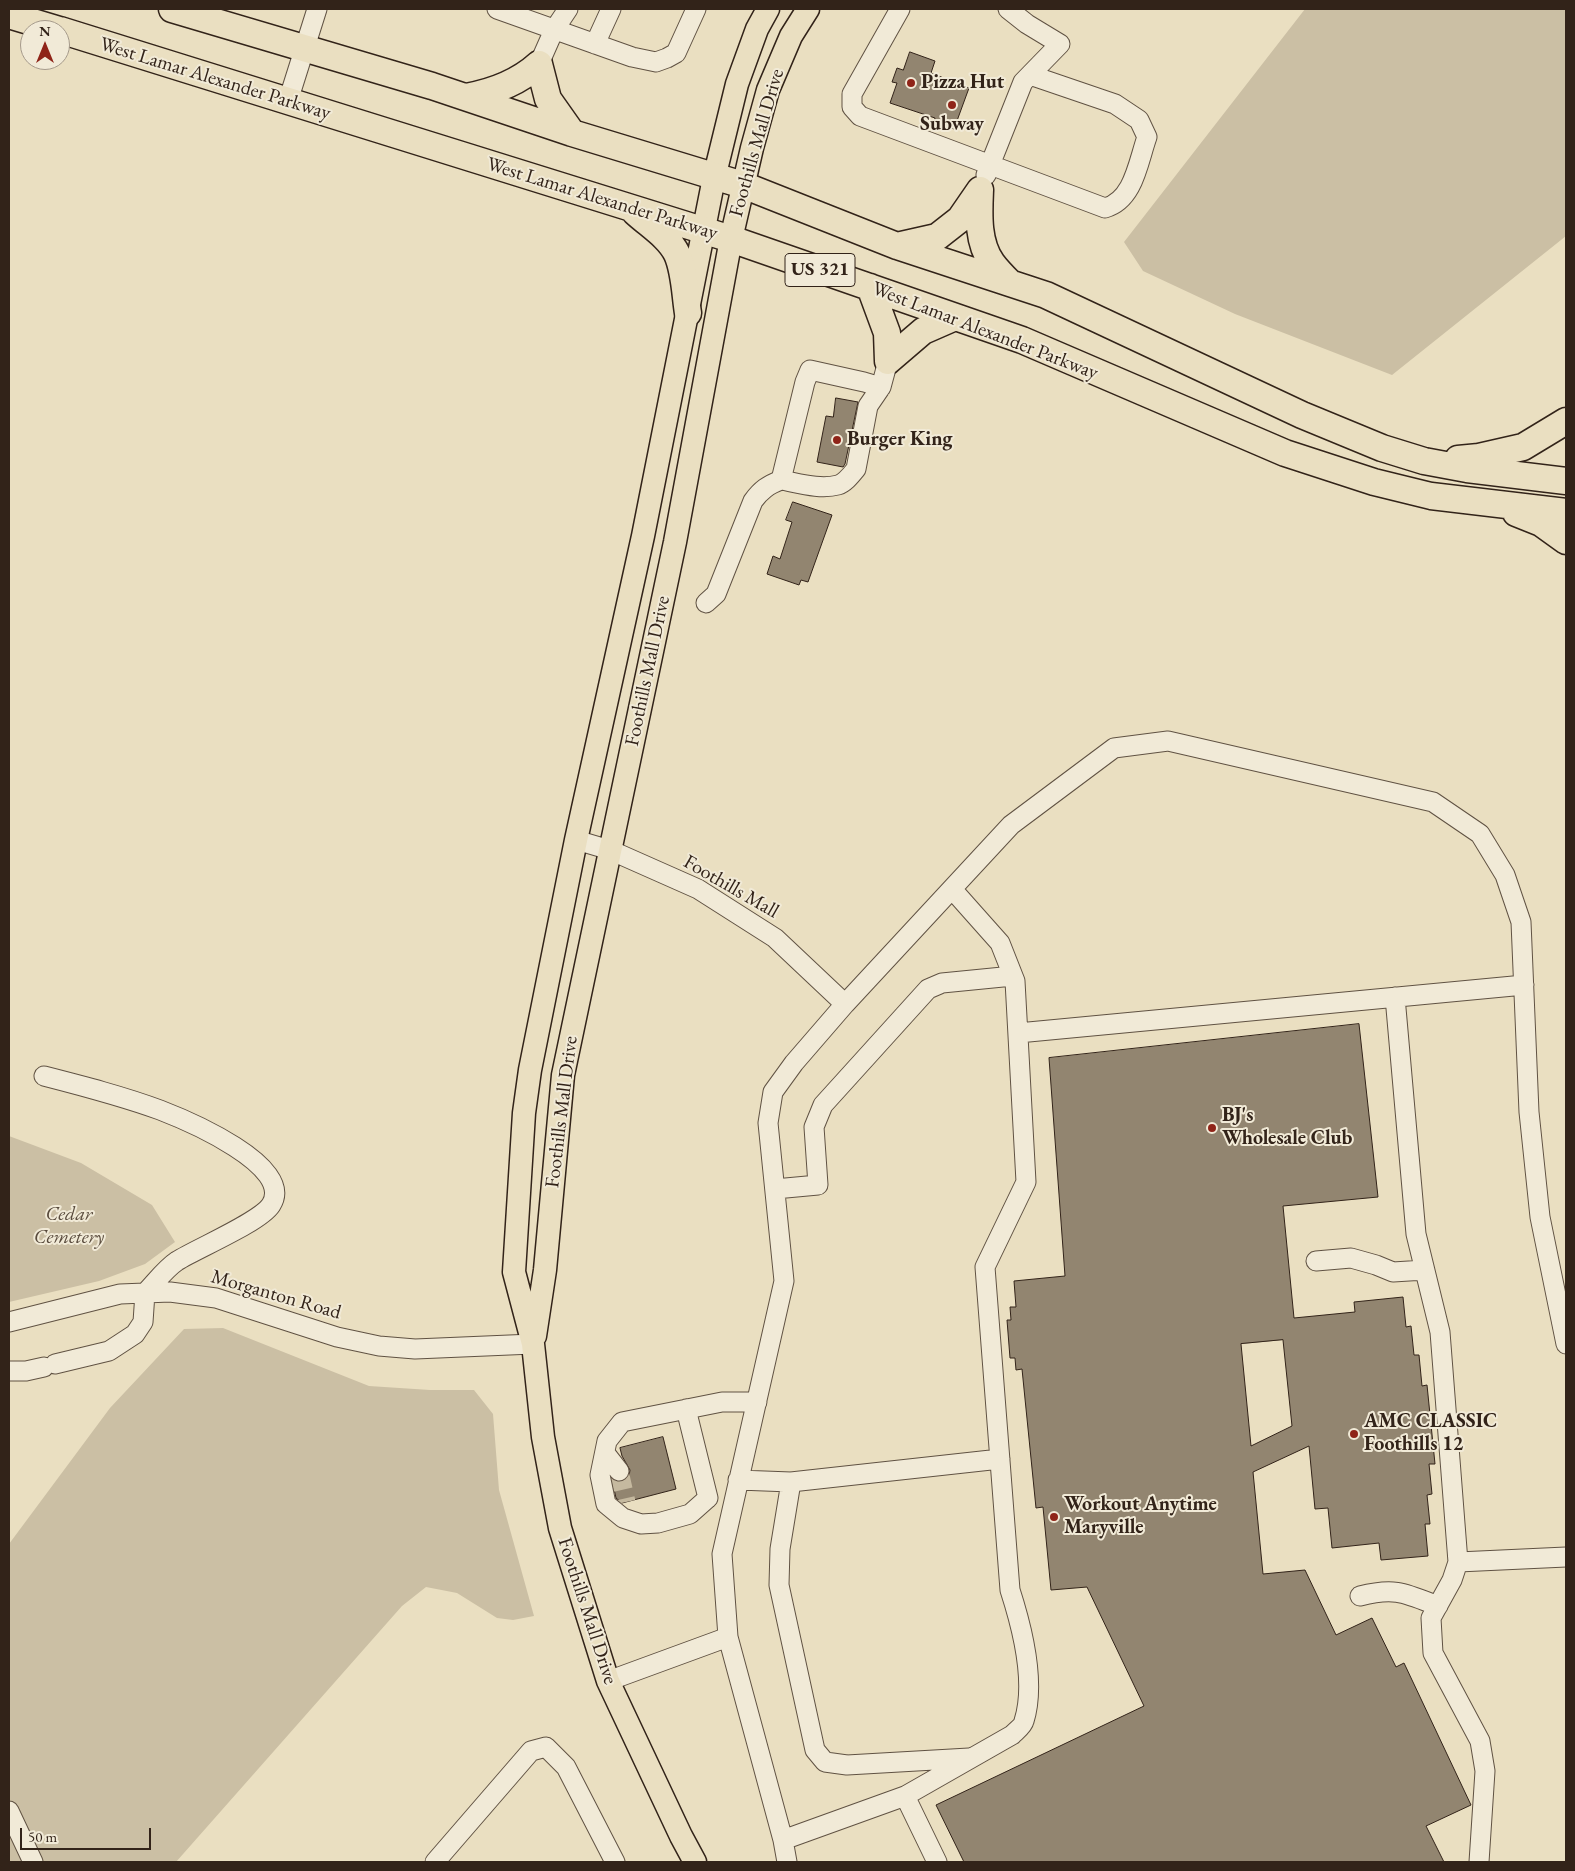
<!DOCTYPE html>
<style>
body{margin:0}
#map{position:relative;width:1575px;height:1871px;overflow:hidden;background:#eadfc1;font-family:"EB Garamond",serif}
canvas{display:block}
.frame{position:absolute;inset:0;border:10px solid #322319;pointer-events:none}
.north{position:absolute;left:20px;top:20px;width:50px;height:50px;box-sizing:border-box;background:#f1ead7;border:1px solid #a59a8b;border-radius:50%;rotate:0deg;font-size:14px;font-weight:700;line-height:20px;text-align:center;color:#322319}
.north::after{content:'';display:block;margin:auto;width:18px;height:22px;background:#8f2418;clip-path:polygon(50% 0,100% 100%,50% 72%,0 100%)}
.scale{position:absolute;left:20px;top:1828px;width:131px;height:22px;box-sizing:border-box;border:2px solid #322319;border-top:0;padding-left:6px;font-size:15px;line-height:18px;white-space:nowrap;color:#322319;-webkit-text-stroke:4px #f1ead7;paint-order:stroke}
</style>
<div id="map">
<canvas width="1575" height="1871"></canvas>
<div class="frame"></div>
<div class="north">N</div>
<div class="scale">50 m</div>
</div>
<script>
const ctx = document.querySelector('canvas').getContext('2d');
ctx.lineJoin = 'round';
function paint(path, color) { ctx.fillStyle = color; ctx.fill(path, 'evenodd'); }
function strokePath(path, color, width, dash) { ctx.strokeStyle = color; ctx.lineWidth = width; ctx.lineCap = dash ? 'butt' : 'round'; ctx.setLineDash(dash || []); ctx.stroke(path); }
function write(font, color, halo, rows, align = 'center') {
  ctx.font = font + ' "EB Garamond",serif'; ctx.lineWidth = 4; ctx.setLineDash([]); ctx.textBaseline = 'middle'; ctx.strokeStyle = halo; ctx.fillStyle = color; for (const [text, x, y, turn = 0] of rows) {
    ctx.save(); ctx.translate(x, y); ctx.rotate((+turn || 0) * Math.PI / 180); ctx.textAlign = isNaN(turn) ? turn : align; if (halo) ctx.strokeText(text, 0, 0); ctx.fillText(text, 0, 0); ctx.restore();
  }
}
paint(new Path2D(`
 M1305,9h261v227l-174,139 -157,-61 -92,-43 -19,-29z
 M9,1136l72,27 71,42 23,37 -30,22 -46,17 -90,21z
 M223,1328l146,58 61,4h44l19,24 6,76 35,126 -21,4 -16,-2 -40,-25 -31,-6 -24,19 -226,256h-167v-318l101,-136 74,-79z`), '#cbbfa4');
const building = new Path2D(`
 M910,52l25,9 -4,12 38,15 -15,41 -20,-7 1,-4 -45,-15 7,-20 -5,-1 5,-14 6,2z
 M836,398l22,4 -13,62 -2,3 -26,-5 9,-46 7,1z
 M793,502l39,13 -24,67 -7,-2 -2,5 -32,-11 6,-18 7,3 12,-37 -6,-2z
 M1359,1024l19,173 -95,9 11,112 61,-6 -1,-10 49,-5 3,30 5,-1 3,29h5l3,31 5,-1 8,79h-6l3,30 -5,1 3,29h-5l3,32 -47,4 -2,-17 -47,5 -4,-40 -13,1 -6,-63 -56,26 10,102 42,-4 31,65 36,-17 24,49 8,-4 67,142 -45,21 18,36h-480l-28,-57 208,-99 -57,-119 -36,3 -8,-83 -7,1 -14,-139 -6,1 -1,-12h-5l-3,-38h4l-1,-13h6l-2,-26 51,-5 -16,-218zM1283,1340l9,86 -41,20 -10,-102z
 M663,1437l13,52 -54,14 -6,-5 -4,-18 8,2 5,-2 4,-4 1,-6 -8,-14 -2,-8z`);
paint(building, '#928570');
strokePath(building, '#322319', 1);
strokePath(new Path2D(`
 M619,1471l7,31`), '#c5b99f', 19, [19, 9]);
const minor = new Path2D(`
 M497,9l135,48 24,5 11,-4 9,-5 20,-44
 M900,9l-48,85v13l8,9 245,92c29,-8 33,-46 42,-71l-8,-17 -24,-16 -85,-29
 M595,44l16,-35
 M539,64l15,-34 14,-21
 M288,101l29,-92
 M986,175l37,-93 37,-38 -33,-20 -19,-15
 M781,480c17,3 39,10 57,5 7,-2 13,-10 18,-16l12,-63 13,-19
 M706,603l10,-9 37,-93c8,-11 15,-16 28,-21l24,-98 5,-12 54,12 17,5 7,-26
 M576,840l34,10 88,39 77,49 70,66
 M1395,997l21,237 24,98 18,230 -6,18 -21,38 2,35 47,88 5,30 -6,91
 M1018,1033l506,-48
 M44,1076c39,10 78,20 116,34 26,10 136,56 111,95 -11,17 -73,43 -94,56 -12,8 -22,22 -32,32l-2,29 -8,12 -26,17 -54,13
 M775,1189l43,-4 -4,-58 9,-22 105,-116 14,-6 71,-7
 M1316,1261l35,-3 25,7 17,7 32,-2
 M9,1322l111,-28 50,-2 46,6 121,39 42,9 36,3 118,-5
 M9,1371h17l18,-4
 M686,1409l22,89
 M605,1453l14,18
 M738,1480l53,2 209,-23
 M791,1482l-11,67 -1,36 36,165 10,12 22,3 122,-7
 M708,1498l-18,16 -32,9 -17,1 -18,-6 -17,-14 -6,-29 7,-34 15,-19 100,-20h35
 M1458,1562l108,-5
 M1360,1596c35,-9 45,-3 78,10
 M608,1681l120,-44
 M905,1796l32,66
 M9,1811l24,51
 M783,1840l122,-44 107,-61c4,-4 11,-9 12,-14 12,-38 -2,-94 -14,-131l-25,-323 41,-85 -11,-201 -15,-38 -48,-54
 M435,1862l96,-111 15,-4 20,20 49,95
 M787,1862l-4,-22 -55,-203 -6,-83 62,-273 -16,-158 5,-31 21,-29 51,-59 166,-179 103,-77 54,-7 265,61 47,32 25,41 16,47 8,190 11,105 26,127`);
const major = new Path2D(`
 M535,1336l10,-66 18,-195 112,-533 56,-303 21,-91 16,-58 23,-54 17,-27
 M695,1862l-14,-26 -73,-155 -48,-153 -17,-91 -10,-93 -19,-72 10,-159 6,-43 46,-230 67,-304 71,-358 23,-94 20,-55 11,-20`);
const highway = new Path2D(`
 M172,9l260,77 140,47 171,52 154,61 149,49 256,120 80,33 42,13 43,8 99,12
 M9,15l50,15
 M60,30l671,209 291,101 263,113 89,29 57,14 135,16
 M539,64l9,35 24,34
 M466,97c28,-5 52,-14 73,-33
 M980,190c-1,23 -3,52 12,73 5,7 12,14 18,20
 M635,212c14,13 34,25 42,42 8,18 8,41 11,59
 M897,246l40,-9 23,-18 20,-29
 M870,287l17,46 1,28
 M888,361l35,-30 32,-14
 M1458,459l21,-2 44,-10 43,-26
 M1516,513l25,10 25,18`);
strokePath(minor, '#605243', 21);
strokePath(major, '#322319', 25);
strokePath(highway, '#322319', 29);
strokePath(minor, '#f1ead7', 19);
strokePath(major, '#eadfc1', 22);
strokePath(highway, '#eadfc1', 26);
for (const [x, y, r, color] of [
 [911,83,5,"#8f2418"],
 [952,105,5,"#8f2418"],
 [837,440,5,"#8f2418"],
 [1212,1128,5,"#8f2418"],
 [1354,1434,5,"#8f2418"],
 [1054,1517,5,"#8f2418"]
]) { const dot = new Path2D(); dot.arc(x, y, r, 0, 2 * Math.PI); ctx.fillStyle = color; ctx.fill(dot); strokePath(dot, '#f1ead7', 2); }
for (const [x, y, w] of [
 [820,270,70]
]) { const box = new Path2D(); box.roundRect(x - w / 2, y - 16.5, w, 33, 4); ctx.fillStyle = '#f1ead7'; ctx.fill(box); strokePath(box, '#322319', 1); }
write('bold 19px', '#322319', null, [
 ["US 321",820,270]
]);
write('20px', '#322319', '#f1ead7', [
 ["West Lamar Alexander Parkway",215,79,17],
 ["Foothills Mall Drive",757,143,-74],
 ["West Lamar Alexander Parkway",602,199,17],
 ["West Lamar Alexander Parkway",985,331,21],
 ["Foothills Mall Drive",648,671,-78],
 ["Foothills Mall",731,887,30],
 ["Foothills Mall Drive",562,1112,-83],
 ["Morganton Road",276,1295,16],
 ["Foothills Mall Drive",587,1611,72]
]);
write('bold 20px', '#322319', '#f1ead7', [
 ["Pizza Hut",921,83],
 ["Subway",952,125,"center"],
 ["Burger King",847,440],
 ["BJ's",1222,1116],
 ["Wholesale Club",1222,1139],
 ["AMC CLASSIC",1364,1422],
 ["Foothills 12",1364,1445],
 ["Workout Anytime",1064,1505],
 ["Maryville",1064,1528]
], 'left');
write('italic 20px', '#584a3c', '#f1ead7', [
 ["Cedar",69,1215],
 ["Cemetery",69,1238]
]);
</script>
